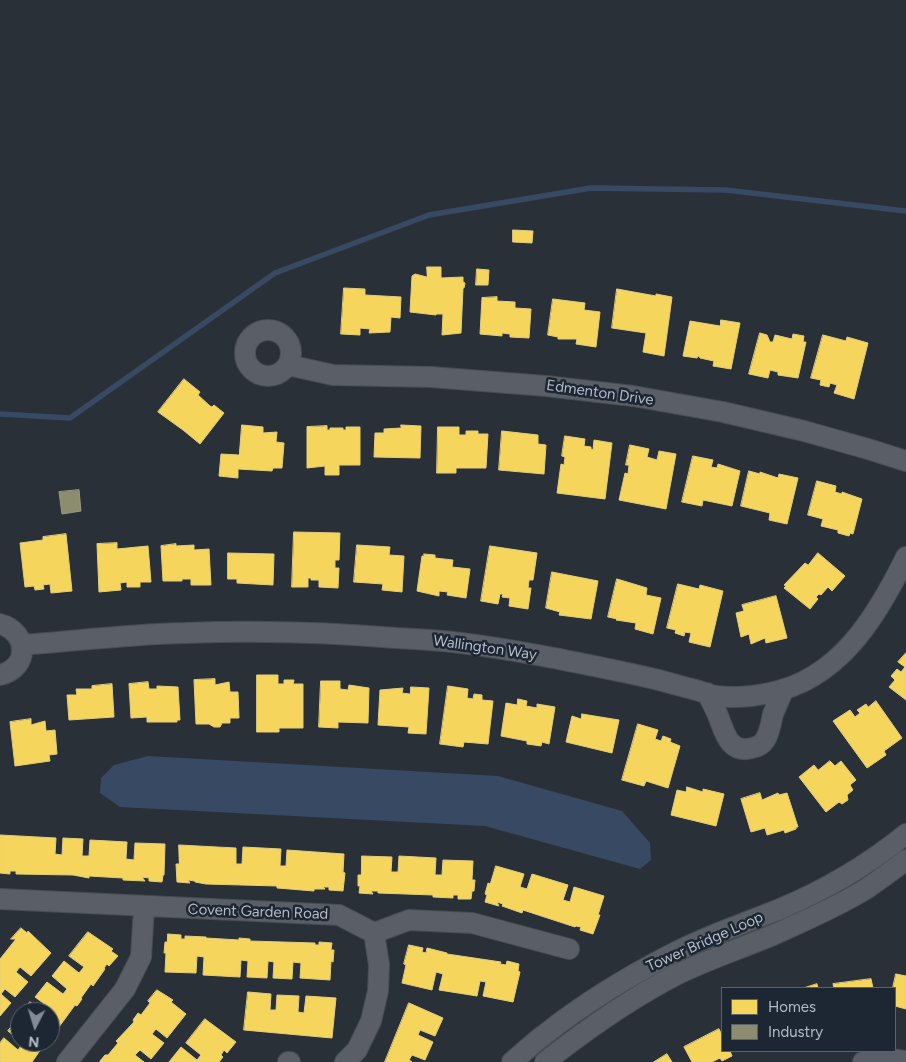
<!DOCTYPE html>
<style>
body{margin:0}
#map{position:relative;width:906px;height:1062px;overflow:hidden;background:#2a3038;font-family:Figtree,sans-serif}
canvas{display:block}
.legend{position:absolute;left:721px;top:987px;width:175px;height:65px;box-sizing:border-box;background:#1d2633;border:1px solid #59626f;margin:0;padding:6px 9px;list-style:none;font-size:15px;color:#b4bcc9}
.legend li{display:flex;align-items:center;gap:10px;height:25px}
.legend b{width:25px;border:1px solid #59626f}
.north{position:absolute;left:10px;top:1002px;width:50px;height:50px;box-sizing:border-box;background:#1d2633;border:1px solid #59626f;border-radius:50%;rotate:185deg;font-size:14px;font-weight:700;line-height:20px;text-align:center;color:#b4bcc9}
.north::after{content:'';display:block;margin:auto;width:18px;height:22px;background:#848b96;clip-path:polygon(50% 0,100% 100%,50% 72%,0 100%)}
</style>
<div id="map">
<canvas width="906" height="1062"></canvas>
<ul class="legend">
<li><b style="height:14px;background:#f6d55c"></b>Homes</li>
<li><b style="height:14px;background:#8c8c6e"></b>Industry</li>
</ul>
<div class="north">N</div>
</div>
<script>
const ctx = document.querySelector('canvas').getContext('2d');
ctx.lineJoin = 'round';
function paint(path, color) { ctx.fillStyle = color; ctx.fill(path, 'evenodd'); }
function strokePath(path, color, width, dash) { ctx.strokeStyle = color; ctx.lineWidth = width; ctx.lineCap = dash ? 'butt' : 'round'; ctx.setLineDash(dash || []); ctx.stroke(path); }
function write(font, color, halo, rows, align = 'center') {
  ctx.font = font + ' Figtree,sans-serif'; ctx.lineWidth = 5; ctx.setLineDash([]); ctx.textBaseline = 'middle'; ctx.strokeStyle = halo; ctx.fillStyle = color; for (const [text, x, y, turn = 0] of rows) {
    ctx.save(); ctx.translate(x, y); ctx.rotate((+turn || 0) * Math.PI / 180); ctx.textAlign = isNaN(turn) ? turn : align; if (halo) ctx.strokeText(text, 0, 0); ctx.fillText(text, 0, 0); ctx.restore();
  }
}
paint(new Path2D(`
 M148,756l350,20 124,35 28,32 1,17 -11,9 -155,-43 -365,-19 -20,-14 1,-15 13,-13z`), '#384963');
const homes = new Path2D(`
 M513,230l20,1 -1,12 -19,-1z
 M427,267h14v11l22,-1v5l2,1 -1,5h-1l-2,45 -19,2 1,-21h-7v1l-26,-3 2,-36 3,-2 12,3z
 M477,269l12,1 -1,15h-12z
 M344,288l21,1v6l36,2 -1,21 -9,-1 -1,15 -21,1 1,-4 -10,-1v7l-19,-1z
 M617,289l39,7v-2l16,3 -8,59 -21,-4 3,-19 -34,-5z
 M497,297v4l18,1v6l16,1 -2,29 -19,-1v-3l-8,-1v3l-22,-2 2,-36z
 M553,299l32,4 -1,7 16,2 -4,35 -20,-3 1,-5h-19v-2l-10,-2z
 M721,320l19,3 -9,46 -18,-3 1,-5 -14,-3v-1l-2,-1 -1,2 -14,-2 7,-35 30,5z
 M760,333l7,2 3,7h3l2,-7 17,4 1,-5 11,2 -1,6h3l-8,36 -20,-3v-3l-8,-2 -2,8 -19,-4z
 M823,335l23,6 1,-4 21,6 -14,56 -20,-6 3,-8 -7,-2 -1,4 -9,-2 1,-5 -10,-2z
 M184,379l16,13 -2,3 12,11 2,1 2,-2 10,8 -24,31 -17,-14 -25,-18z
 M242,425l21,2v6l14,-1 -1,10 8,1 -2,25h-9l-1,3 -34,-2v9l-19,-2 2,-22 18,1z
 M401,425l20,1 -1,32 -46,-1 1,-24h9v-4l17,-1z
 M327,426v4h3v-2h13v2h3v-3h14v38h-21v10h-14v-9l-18,2v-41z
 M438,427h21v8h7v-4h12v3h10l-2,34h-30v5h-19z
 M502,431l36,4v9l8,1 -2,29 -45,-4z
 M565,436l20,3 -1,7 7,1v2l2,1 1,-10 18,3 -7,56 -48,-6 4,-29 3,1 1,-8 -3,-1z
 M630,445l19,4 -2,8 10,3 2,-9 17,3 -10,55 -47,-9 6,-27 3,1 1,-9h-3z
 M693,456l20,4 -2,7 6,1 1,-4 22,7 -8,35 -29,-6 -1,6 -20,-4z
 M749,471l11,3v-2l18,6 1,-4 19,4 -11,46 -18,-4 1,-7 -29,-7z
 M817,481l19,5 -1,6 7,2v-2l20,7 -9,35 -3,-1 -1,3 -11,-3v-3l-17,-4 2,-7 -15,-4z
 M294,532l46,1 -1,27h-4v8h4l-1,20 -19,-1v-7h-8v-2h-3v9h-16z
 M66,534l6,57 -21,2 -1,-9 -7,1 1,4 -9,1 -1,-4 -9,1 -5,-44 23,-3v-3z
 M117,543v6l31,-3 3,36h-11v5h-13v-5l-7,1 1,7 -22,2 -2,-48z
 M176,544v2l18,-1v5l15,-1 2,36h-20v-6h-9v2h-19l-2,-35z
 M357,545l33,2 -1,8 15,1 -2,36 -20,-2 1,-6 -29,-2z
 M490,546l47,7 -4,27h-4l-1,8h3l-3,21 -19,-3 1,-8 -8,-1 1,-3h-3l-2,10 -17,-3z
 M228,553l46,1 -1,31 -36,-2v-4h-9z
 M818,553l27,23 -13,15 -4,-4 -7,8 -2,-1 -3,3 2,2 -8,10 -26,-21 2,-2 -2,-1 21,-22 3,2z
 M424,554l11,1v3l18,2 -1,7 18,2 -4,29 -19,-3 1,-3 -9,-1v5l-22,-5 5,-35h2z
 M552,572l46,9 -7,38 -32,-4 1,-3 -14,-4z
 M617,579l30,9 -1,7 15,3 -8,36 -18,-5 1,-6 -20,-3 1,-1 -9,-2z
 M678,584l21,5 1,-4 23,6 -13,56 -21,-5 2,-9 -6,-1 -1,4 -9,-3 1,-3 -9,-2z
 M776,596l11,42 -21,5 -1,-5 -14,6 -2,-10 -8,3 -5,-24 8,-2 -2,-6z
 M906,653v47l-17,-13 6,-7 -4,-4 6,-7 4,3 4,-5 -7,-5z
 M257,675h21v9h6v-4h10l-1,4h10v44h-24v4h-22z
 M215,679v6l14,-3 1,10h8l1,26h-9v5h-8l-2,4h-6l-5,-3h-13l-2,-44z
 M321,681h19v8l8,1 1,-5 20,3 -1,35 -30,-1v6l-19,-1z
 M148,682l1,7h8v-3l21,1 2,33h-3v2h-30v-5l-16,1 -2,-34z
 M112,684l2,33 -45,3 -2,-25h10l-1,-6h16v-3z
 M448,686l20,3 -1,9 6,1 1,-5 8,1v5l11,1 -5,43 -24,-2 -1,5 -23,-3z
 M411,687l18,1 -3,46 -18,-1 1,-6 -31,-2 2,-35 23,-2 -1,5 8,1z
 M518,699l9,2 -1,5 11,2v-4l18,3 -6,37 -7,-2 -1,4 -14,-2v-3l-26,-5 5,-33 11,2z
 M876,701l26,37 -18,13 2,4 -19,13 -34,-47 17,-11 5,7 5,-4 -3,-3 9,-6 2,3z
 M582,714l37,6 -7,33 -46,-11 6,-26 9,3z
 M31,719v6l14,-4 1,10 9,-1 2,24 -8,1 1,6 -35,5 -5,-44z
 M638,724l20,6 -3,9 6,2 2,-5 8,3 -1,3 10,4 -12,42 -22,-7 -2,5 -22,-6z
 M830,761l5,5 6,-5 15,19 -6,5 3,5 -6,5 1,5 -6,4 -3,-2 -13,10 -27,-35 15,-12 4,5z
 M687,787l16,5v-3l21,5 -8,32 -45,-11 6,-25 9,2z
 M760,793l2,7 16,-7 1,2 8,-2 11,34h-2v2l-11,4 -1,-3 -17,5 -2,-7 -14,4 -10,-33z
 M0,835l56,3 -1,16 7,1 1,-17 20,1 -1,17h7l1,-16 37,2 -1,17 8,1 1,-17 30,1 -1,31h-1l-1,7 -13,-1v-3l-7,-1 3,4 -22,-1v-2l-34,-2v2l-16,-3 -57,-1v-3h-6v3l-10,-1z
 M179,845l57,3v16h6l1,-17 38,2 -1,17h6l1,-16 57,4 -1,18 2,1 -2,18 -14,-1v-3h-6l2,2h-11v2l-37,-3v-2l-71,-2 -11,-2v-1l-7,-1 2,3 -13,-1 -1,-18h3z
 M362,856l30,1 -1,15h7l1,-16 37,2 -1,17h7l1,-15 30,1 -1,19h3l-1,11h-2l-1,8h-13v-4h-5v3l-20,-1v-2l-55,-2v-2h-7l2,3 -14,-1 1,-7h-2v-11h3z
 M496,866l28,8 -4,13 7,2 5,-15 36,11 -5,15 7,2 4,-15 30,9 -6,19h2l-7,19 -13,-4 1,-3 -5,-1 -1,1 -52,-17 -1,3 -20,-7 1,-2 -6,-2 2,4 -14,-4 2,-7 -2,-1 3,-11 2,1z
 M21,928l6,5 1,-2 23,22 -20,23 -11,-9 -4,5 12,10 -13,15 -10,-8 -4,5 10,9 -11,13v-57l16,-20h-5z
 M88,932l25,17 -2,2 7,5 -9,10 -2,-2 -3,4 1,1 -12,17 -2,-2 -10,14 1,1 -5,7 -2,-1 -16,22 -1,-1 -8,11v-25h-1l2,-3 -16,-12 12,-15 16,12 4,-5 -15,-13 12,-15 15,12 5,-6 -15,-11z
 M168,934l13,1v4h4v-3l21,1v1l33,2v-2l11,1v2l65,2v2h4v-3l13,1 -1,7h3l-1,12 -2,-1 -1,19 -30,-2 1,-15 -8,-1 -1,17 -19,-1 1,-16 -6,-1 -1,17 -20,-1 1,-16 -7,-1 -1,17 -37,-2 1,-18 -7,-1 -1,17 -31,-1 1,-19h-2l1,-11h2z
 M409,945l14,3 -1,4 4,1 1,-5 20,5v1l54,8 -1,2 6,1 1,-4 12,3 -1,7 2,1 -7,30 -30,-6 3,-14 -6,-1 -3,15 -38,-6 4,-16 -7,-2 -4,18 -30,-7 4,-18 -2,-1z
 M896,974l10,2v33l-11,-3v-18h-2z
 M871,979l2,9h-39l-1,-4z
 M817,984l1,4h-14z
 M157,990l16,10 -2,2 15,12 -19,24 -11,-9 -4,5 12,9 -13,16 -11,-9 -5,5 9,7h-44v-1l5,-6h3l10,-12 -2,-2 18,-19 -1,-2 5,-7 3,2 9,-12 -2,-2z
 M248,992l23,2 -1,16h6l1,-15 22,1 -1,16 6,1 2,-17 30,2 -4,40 -88,-8z
 M30,1002l13,10h-20z
 M409,1003l34,15 -8,18 -15,-6 -2,5 15,7 -8,18 -13,-5 -3,5 3,2h-27z
 M20,1016v25l-12,-10z
 M205,1019l31,23 -9,11 -3,-3 -3,5 2,2 -4,5h-50l12,-15 16,13 4,-5 -15,-12z
 M719,1029l3,6v16h8l2,5 -10,5 -2,-3 -8,4h-20l-8,-15z
 M4,1038l14,12 5,-7 -2,-1h25l-14,20h-32v-19z
 M667,1054l5,8h-18z`);
paint(homes, '#f6d55c');
strokePath(homes, '#e2ce7d', 1);
const industry = new Path2D(`
 M79,490l2,21 -19,3 -3,-22z`);
paint(industry, '#8c8c6e');
strokePath(industry, '#989a89', 1);
strokePath(new Path2D(`
 M0,414l70,4 205,-145 154,-58 162,-27 135,2 180,21`), '#384963', 5.5);
const minor = new Path2D(`
 M245 353a23 23 0 1 1 46 0a23 23 0 1 1-46 0Z
 M288,365l45,10 98,2 115,9 87,10 90,16 81,19 64,18 38,12
 M0,624c29,8 30,44 0,51
 M22,645c54,-4 108,-11 163,-12 70,-3 140,-1 211,5 19,1 38,2 57,4 59,7 117,19 175,31 20,4 40,9 60,15 10,2 19,6 28,8 17,2 35,1 53,-3 70,-13 108,-77 137,-136
 M707,693c4,8 9,17 12,25 6,16 11,36 33,30 5,-1 10,-3 13,-8 5,-8 6,-17 8,-26 4,-9 7,-17 11,-25
 M0,899l339,16 35,18
 M374,933l35,-13 63,3 97,26
 M67,1062l58,-73 16,-32 3,-50
 M288,1062h2
 M345,1062l12,-12 14,-29 7,-30 1,-26 -5,-32
 M512,1062c11,-9 21,-19 32,-27 39,-31 83,-58 128,-81 23,-12 48,-22 72,-31 12,-5 24,-9 36,-14 45,-19 88,-44 126,-75
 M545,1062c42,-33 86,-64 133,-88 31,-15 64,-26 95,-39 31,-14 64,-28 93,-46 13,-9 27,-19 40,-29
 M863,1062l20,-4 23,3`);
strokePath(minor, '#484c53', 22);
strokePath(minor, '#5a5e66', 20);
write('15px', '#b4bcc9', '#1d2633', [
 ["Edmenton Drive",600,393,8],
 ["Wallington Way",485,648,8],
 ["Covent Garden Road",258,912,2],
 ["Tower Bridge Loop",705,942,-24]
]);
</script>
